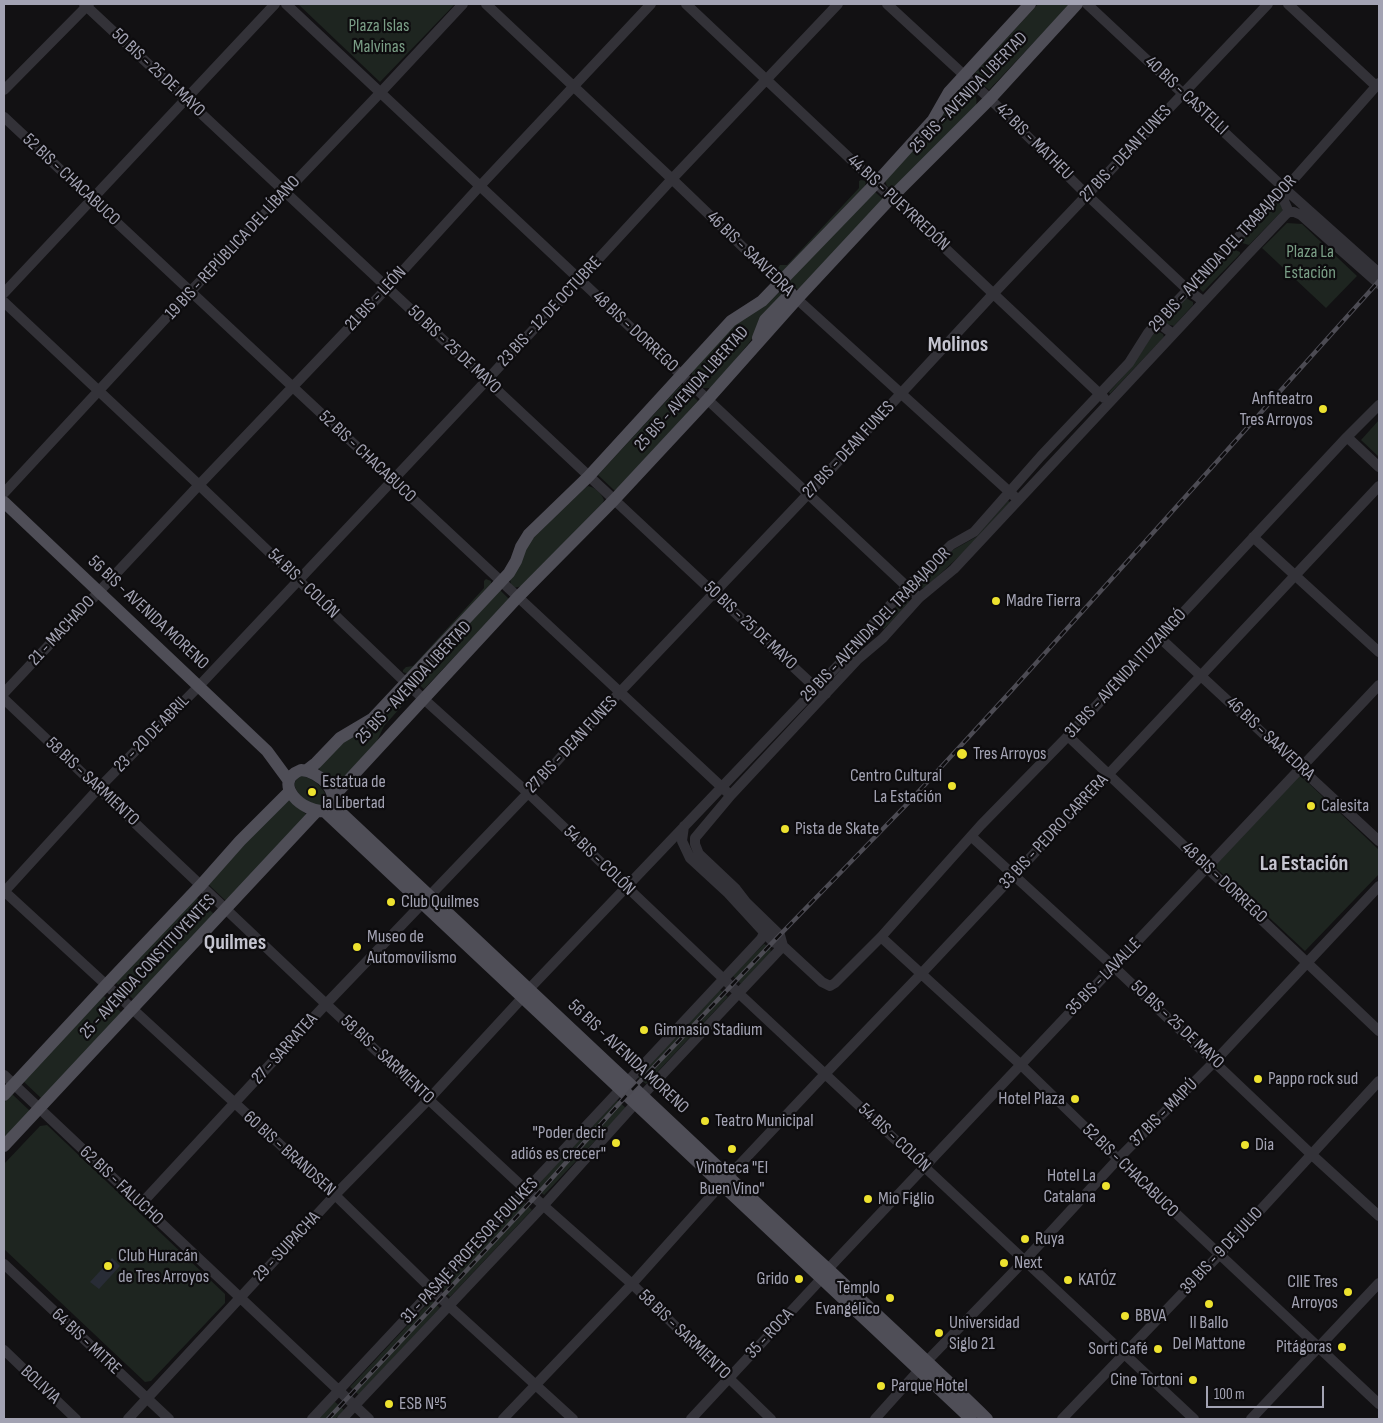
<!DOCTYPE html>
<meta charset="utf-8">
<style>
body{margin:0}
#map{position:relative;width:1383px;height:1423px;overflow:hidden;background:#121113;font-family:"Sofia Sans Condensed",sans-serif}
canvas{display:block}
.frame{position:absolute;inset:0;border:5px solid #a3a3b3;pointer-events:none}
.scale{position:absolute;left:1206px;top:1386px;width:118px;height:22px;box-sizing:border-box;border:2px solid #a3a3b3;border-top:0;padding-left:6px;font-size:15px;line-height:18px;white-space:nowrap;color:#a3a3b3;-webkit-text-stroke:4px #0d0c0e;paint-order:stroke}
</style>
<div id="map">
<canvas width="1383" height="1423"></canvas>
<div class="frame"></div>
<div class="scale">100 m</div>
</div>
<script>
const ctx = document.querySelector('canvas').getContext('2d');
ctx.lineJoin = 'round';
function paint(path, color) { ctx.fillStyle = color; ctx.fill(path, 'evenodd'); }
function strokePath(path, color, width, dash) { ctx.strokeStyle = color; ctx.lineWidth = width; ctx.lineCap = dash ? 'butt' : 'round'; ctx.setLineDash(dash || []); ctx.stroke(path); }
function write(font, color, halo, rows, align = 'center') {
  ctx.font = font + ' "Sofia Sans Condensed",sans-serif'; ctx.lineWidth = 4.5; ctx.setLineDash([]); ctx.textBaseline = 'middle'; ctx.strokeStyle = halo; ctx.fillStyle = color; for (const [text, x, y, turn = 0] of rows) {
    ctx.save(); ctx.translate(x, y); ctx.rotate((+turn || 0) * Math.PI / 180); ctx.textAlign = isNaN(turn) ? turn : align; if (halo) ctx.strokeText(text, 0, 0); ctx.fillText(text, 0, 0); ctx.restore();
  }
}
paint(new Path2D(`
 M298,4h157l-75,78z
 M1038,4h32l-81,86 -16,-15z
 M963,86c8,2 16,10 13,19l-83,83h-3l-3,-2 -2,-5 35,-39 11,-10 15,-27 13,-17z
 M861,180l5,1 -1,5 -84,87h-3v-5l2,-3h7l72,-77v-7z
 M874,191l9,8 -85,91 -9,-9z
 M1278,199l5,11 -34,35 -7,-2 -1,-3z
 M1287,223l15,1 55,52 -31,32 -64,-60z
 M1233,249l7,3v2l-37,38 -4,-4v-3z
 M780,292h3l-34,51 -37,45h-9l-11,-10v-7l40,-46z
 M1186,298l7,4v3l-19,21 -8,-2 -1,-4z
 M1159,332l4,2 1,3 -54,57 -1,-2c14,-15 26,-29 37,-47 3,-6 6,-12 13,-13z
 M681,385l17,16 -83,90 -17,-16z
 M1379,420v37l-18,-17z
 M588,486c7,1 14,8 16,14l-2,4 -80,82 -8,2 -3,-2 -1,-8 21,-38 54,-52z
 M1008,501l2,1 -45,49 -38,35 -3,2 -5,-1 -1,-3 33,-33 25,-14z
 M486,579l5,2v3l-83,90 -5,-2v-2l3,-3 7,-1 71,-78v-7z
 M500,590l9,9 -85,90 -9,-8z
 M909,597v5l-25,27 -5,-4 25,-27z
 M407,692l4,2 -1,3 -26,29 -8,17 -39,41h-4l-15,-16 24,-26z
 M299,775c15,3 23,11 29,24l-5,9c-13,-4 -25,-10 -29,-24z
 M1300,775l79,75v24l-74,77 -91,-85z
 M288,798l19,17 -81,86 -18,-17z
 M196,897l19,18 -82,84 -19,-18z
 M764,944l6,3 1,6 -30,31 -9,-9z
 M719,989l9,8 -82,87 -10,-8z
 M104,996l18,17 -80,86 -19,-18z
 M12,1094l18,17 -26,28v-36z
 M617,1100l9,8 -82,87 -9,-8z
 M47,1125l178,169v9l-74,78 -6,1 -141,-133v-85l36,-38z
 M523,1201l9,9 -82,87 -9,-9z
 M431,1300l9,8 -81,87 -9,-8z
 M334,1401l10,9 -9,9h-17z`), '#1e2520');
paint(new Path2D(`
 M112,1258l8,8 -21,23 -9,-7z`), '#282c36');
strokePath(new Path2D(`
 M84,4l630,589 102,95 10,6
 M286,4l633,594
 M486,4l186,175 125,120 217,197
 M686,4l418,394
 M887,4l103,95 97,96 101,95 15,11
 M1087,4l198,185 94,84
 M1288,4l88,82
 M4,90l85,-86
 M4,117c241,225 481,451 723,675
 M1285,189l-1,12 5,11h5l7,3 78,69
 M4,293l271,-289
 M4,302l195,183 207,198 122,110 203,193 463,433
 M1157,322l16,12
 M1347,437l32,30
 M4,493l187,-202 190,-199 82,-88
 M1253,537l126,115
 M1159,637l220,204
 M4,693l195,-208 189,-198 92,-101 171,-182
 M4,699l322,305 201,187 105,93 139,135
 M1068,736l311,295
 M684,826l-2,15 8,17 38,35 45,49 10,4 39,36 8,4 5,-3 46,-46 100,-112 87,-89 279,-299 32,-32
 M972,837l142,130 197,187 68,62
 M4,891l331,304 114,111 124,113
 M4,892l94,-103 101,-103 288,-306 185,-201 166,-175
 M881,937l139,127 98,95 261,245
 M783,946l-3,-11 -34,-33 -10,-13 -37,-35 -4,-10v-6l36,-43 126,-135 26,-22 36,-40 35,-29 295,-316 37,-39 3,-2
 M4,1075l365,344
 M141,1204l185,-200 202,-211 91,-100 189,-199 186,-201 274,-289
 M4,1264l165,155
 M4,1350l72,69
 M128,1419l207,-224 94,-96 94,-102 7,-9 314,-329 26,-32 37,-40 44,-42 23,-13 67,-76 88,-93 19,-30 9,-11 77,-80 40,-46 11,-7 94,-106
 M312,1419l449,-480 5,-10
 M342,1419l202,-214 99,-110 140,-149
 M503,1419l129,-135 96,-107 97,-103 96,-100 458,-488
 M691,1419l131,-141 6,-9 551,-584
 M875,1419l52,-58 98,-101 93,-101 97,-98 164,-175
 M1062,1419l157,-164 160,-174
 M1251,1419l128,-136`), '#333238', 10);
strokePath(new Path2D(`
 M758,338l7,-18 26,-27
 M4,502l263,249 22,30
 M301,770c18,1 44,24 25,41 -23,3 -56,-29 -25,-41z
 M307,770l9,-7 24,-25 32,-19 137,-146 7,-12 5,-14 8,-13 60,-58 142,-155 31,-20 114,-118 57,-63 16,-28 81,-88
 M333,797l184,-199 97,-98 94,-101 89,-100 94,-101 99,-99 87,-95
 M332,804c133,124 265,250 398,374 86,81 173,159 257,241
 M324,811l647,608
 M4,1095l103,-111 94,-99 39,-44 50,-50
 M4,1146l313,-335`), '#4f4e57', 12);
const rail = new Path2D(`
 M328,1419l207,-222 92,-102 146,-153 136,-140 102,-111 368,-410`);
strokePath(rail, '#4c4b53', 4.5);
strokePath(rail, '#0d0c0e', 2.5, [8]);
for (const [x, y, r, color] of [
 [1323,409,5,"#ede22f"],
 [996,601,5,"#ede22f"],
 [962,754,6,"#ede22f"],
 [952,786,5,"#ede22f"],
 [312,792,5,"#ede22f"],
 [1311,806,5,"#ede22f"],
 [785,829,5,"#ede22f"],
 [391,902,5,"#ede22f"],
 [357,947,5,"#ede22f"],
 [644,1030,5,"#ede22f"],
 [1258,1079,5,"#ede22f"],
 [1075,1099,5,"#ede22f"],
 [705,1121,5,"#ede22f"],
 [616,1143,5,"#ede22f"],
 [1245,1145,5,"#ede22f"],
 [732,1149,5,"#ede22f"],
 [1106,1186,5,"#ede22f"],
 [868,1199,5,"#ede22f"],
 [1025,1239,5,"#ede22f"],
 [1004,1263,5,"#ede22f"],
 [108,1266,5,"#ede22f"],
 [799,1279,5,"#ede22f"],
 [1068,1280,5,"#ede22f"],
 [1348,1292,5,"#ede22f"],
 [890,1298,5,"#ede22f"],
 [1209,1304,5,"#ede22f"],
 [1125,1316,5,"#ede22f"],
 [939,1333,5,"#ede22f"],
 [1342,1347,5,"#ede22f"],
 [1158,1349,5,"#ede22f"],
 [1193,1380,5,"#ede22f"],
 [881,1386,5,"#ede22f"],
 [389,1404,5,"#ede22f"]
]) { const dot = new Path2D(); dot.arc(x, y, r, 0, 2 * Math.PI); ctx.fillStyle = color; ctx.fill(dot); strokePath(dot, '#0d0c0e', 2); }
write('18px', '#7a9e86', '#0d0c0e', [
 ["Plaza Islas",379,26],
 ["Malvinas",379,47],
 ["Plaza La",1310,252],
 ["Estación",1310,273]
]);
write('18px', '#a3a3b3', '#0d0c0e', [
 ["50 BIS - 25 DE MAYO",158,73,43],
 ["25 BIS - AVENIDA LIBERTAD",969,93,-46],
 ["40 BIS - CASTELLI",1186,96,43],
 ["42 BIS - MATHEU",1034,142,45],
 ["27 BIS - DEAN FUNES",1126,154,-47],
 ["52 BIS - CHACABUCO",71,180,43],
 ["44 BIS - PUEYRREDÓN",898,203,43],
 ["19 BIS - REPÚBLICA DEL LÍBANO",233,248,-47],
 ["46 BIS - SAAVEDRA",750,254,44],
 ["29 BIS - AVENIDA DEL TRABAJADOR",1223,254,-47],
 ["21 BIS - LEÓN",376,299,-47],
 ["23 BIS - 12 DE OCTUBRE",550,312,-47],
 ["48 BIS - DORREGO",635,332,43],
 ["50 BIS - 25 DE MAYO",454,350,43],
 ["25 BIS - AVENIDA LIBERTAD",692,389,-48],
 ["27 BIS - DEAN FUNES",849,450,-47],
 ["52 BIS - CHACABUCO",367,457,43],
 ["54 BIS - COLÓN",303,584,44],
 ["56 BIS - AVENIDA MORENO",148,613,43],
 ["29 BIS - AVENIDA DEL TRABAJADOR",876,625,-46],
 ["50 BIS - 25 DE MAYO",750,626,43],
 ["21 - MACHADO",62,631,-47],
 ["31 BIS - AVENIDA ITUZAINGÓ",1126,674,-47],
 ["25 BIS - AVENIDA LIBERTAD",414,683,-47],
 ["23 - 20 DE ABRIL",152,734,-46],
 ["46 BIS - SAAVEDRA",1270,739,43],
 ["27 BIS - DEAN FUNES",572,745,-47],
 ["58 BIS - SARMIENTO",92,782,43],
 ["33 BIS - PEDRO CARRERA",1054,832,-47],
 ["54 BIS - COLÓN",599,861,44],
 ["48 BIS - DORREGO",1224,883,43],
 ["25 - AVENIDA CONSTITUYENTES",148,967,-47],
 ["35 BIS - LAVALLE",1104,977,-46],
 ["50 BIS - 25 DE MAYO",1177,1025,43],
 ["27 - SARRATEA",285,1049,-48],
 ["56 BIS - AVENIDA MORENO",628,1057,43],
 ["58 BIS - SARMIENTO",387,1060,43],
 ["37 BIS - MAIPÚ",1164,1113,-45],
 ["54 BIS - COLÓN",894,1138,43],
 ["60 BIS - BRANDSEN",289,1154,42],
 ["52 BIS - CHACABUCO",1130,1171,44],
 ["62 BIS - FALUCHO",121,1186,43],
 ["29 - SUIPACHA",287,1247,-47],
 ["31 - PASAJE PROFESOR FOULKES",470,1251,-47],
 ["39 BIS - 9 DE JULIO",1222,1251,-47],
 ["35 - ROCA",770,1334,-47],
 ["58 BIS - SARMIENTO",684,1335,44],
 ["64 BIS - MITRE",86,1342,43],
 ["BOLIVIA",40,1385,43]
]);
write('18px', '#a3a3b3', '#0d0c0e', [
 ["Anfiteatro",1313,399,"right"],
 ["Tres Arroyos",1313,420,"right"],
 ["Madre Tierra",1006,601],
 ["Tres Arroyos",973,754],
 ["Centro Cultural",942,776,"right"],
 ["La Estación",942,797,"right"],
 ["Estatua de",322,782],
 ["la Libertad",322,803],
 ["Calesita",1321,806],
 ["Pista de Skate",795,829],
 ["Club Quilmes",401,902],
 ["Museo de",367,937],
 ["Automovilismo",367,958],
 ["Gimnasio Stadium",654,1030],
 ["Pappo rock sud",1268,1079],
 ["Hotel Plaza",1065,1099,"right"],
 ["Teatro Municipal",715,1121],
 ["\"Poder decir",606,1133,"right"],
 ["adiós es crecer\"",606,1154,"right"],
 ["Dia",1255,1145],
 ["Vinoteca \"El",732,1168,"center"],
 ["Buen Vino\"",732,1189,"center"],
 ["Hotel La",1096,1176,"right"],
 ["Catalana",1096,1197,"right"],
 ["Mio Figlio",878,1199],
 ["Ruya",1035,1239],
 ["Club Huracán",118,1256],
 ["de Tres Arroyos",118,1277],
 ["Next",1014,1263],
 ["Grido",789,1279,"right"],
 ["KATÓZ",1078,1280],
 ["CIIE Tres",1338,1282,"right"],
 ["Arroyos",1338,1303,"right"],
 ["Templo",880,1288,"right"],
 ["Evangélico",880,1309,"right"],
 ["BBVA",1135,1316],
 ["Universidad",949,1323],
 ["Siglo 21",949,1344],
 ["Il Ballo",1209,1323,"center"],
 ["Del Mattone",1209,1344,"center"],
 ["Pitágoras",1332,1347,"right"],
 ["Sorti Café",1148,1349,"right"],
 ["Cine Tortoni",1183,1380,"right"],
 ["Parque Hotel",891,1386],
 ["ESB Nº5",399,1404]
], 'left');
write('bold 22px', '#c4c4cf', '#0d0c0e', [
 ["Molinos",958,345],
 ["La Estación",1304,864],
 ["Quilmes",235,943]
]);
</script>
